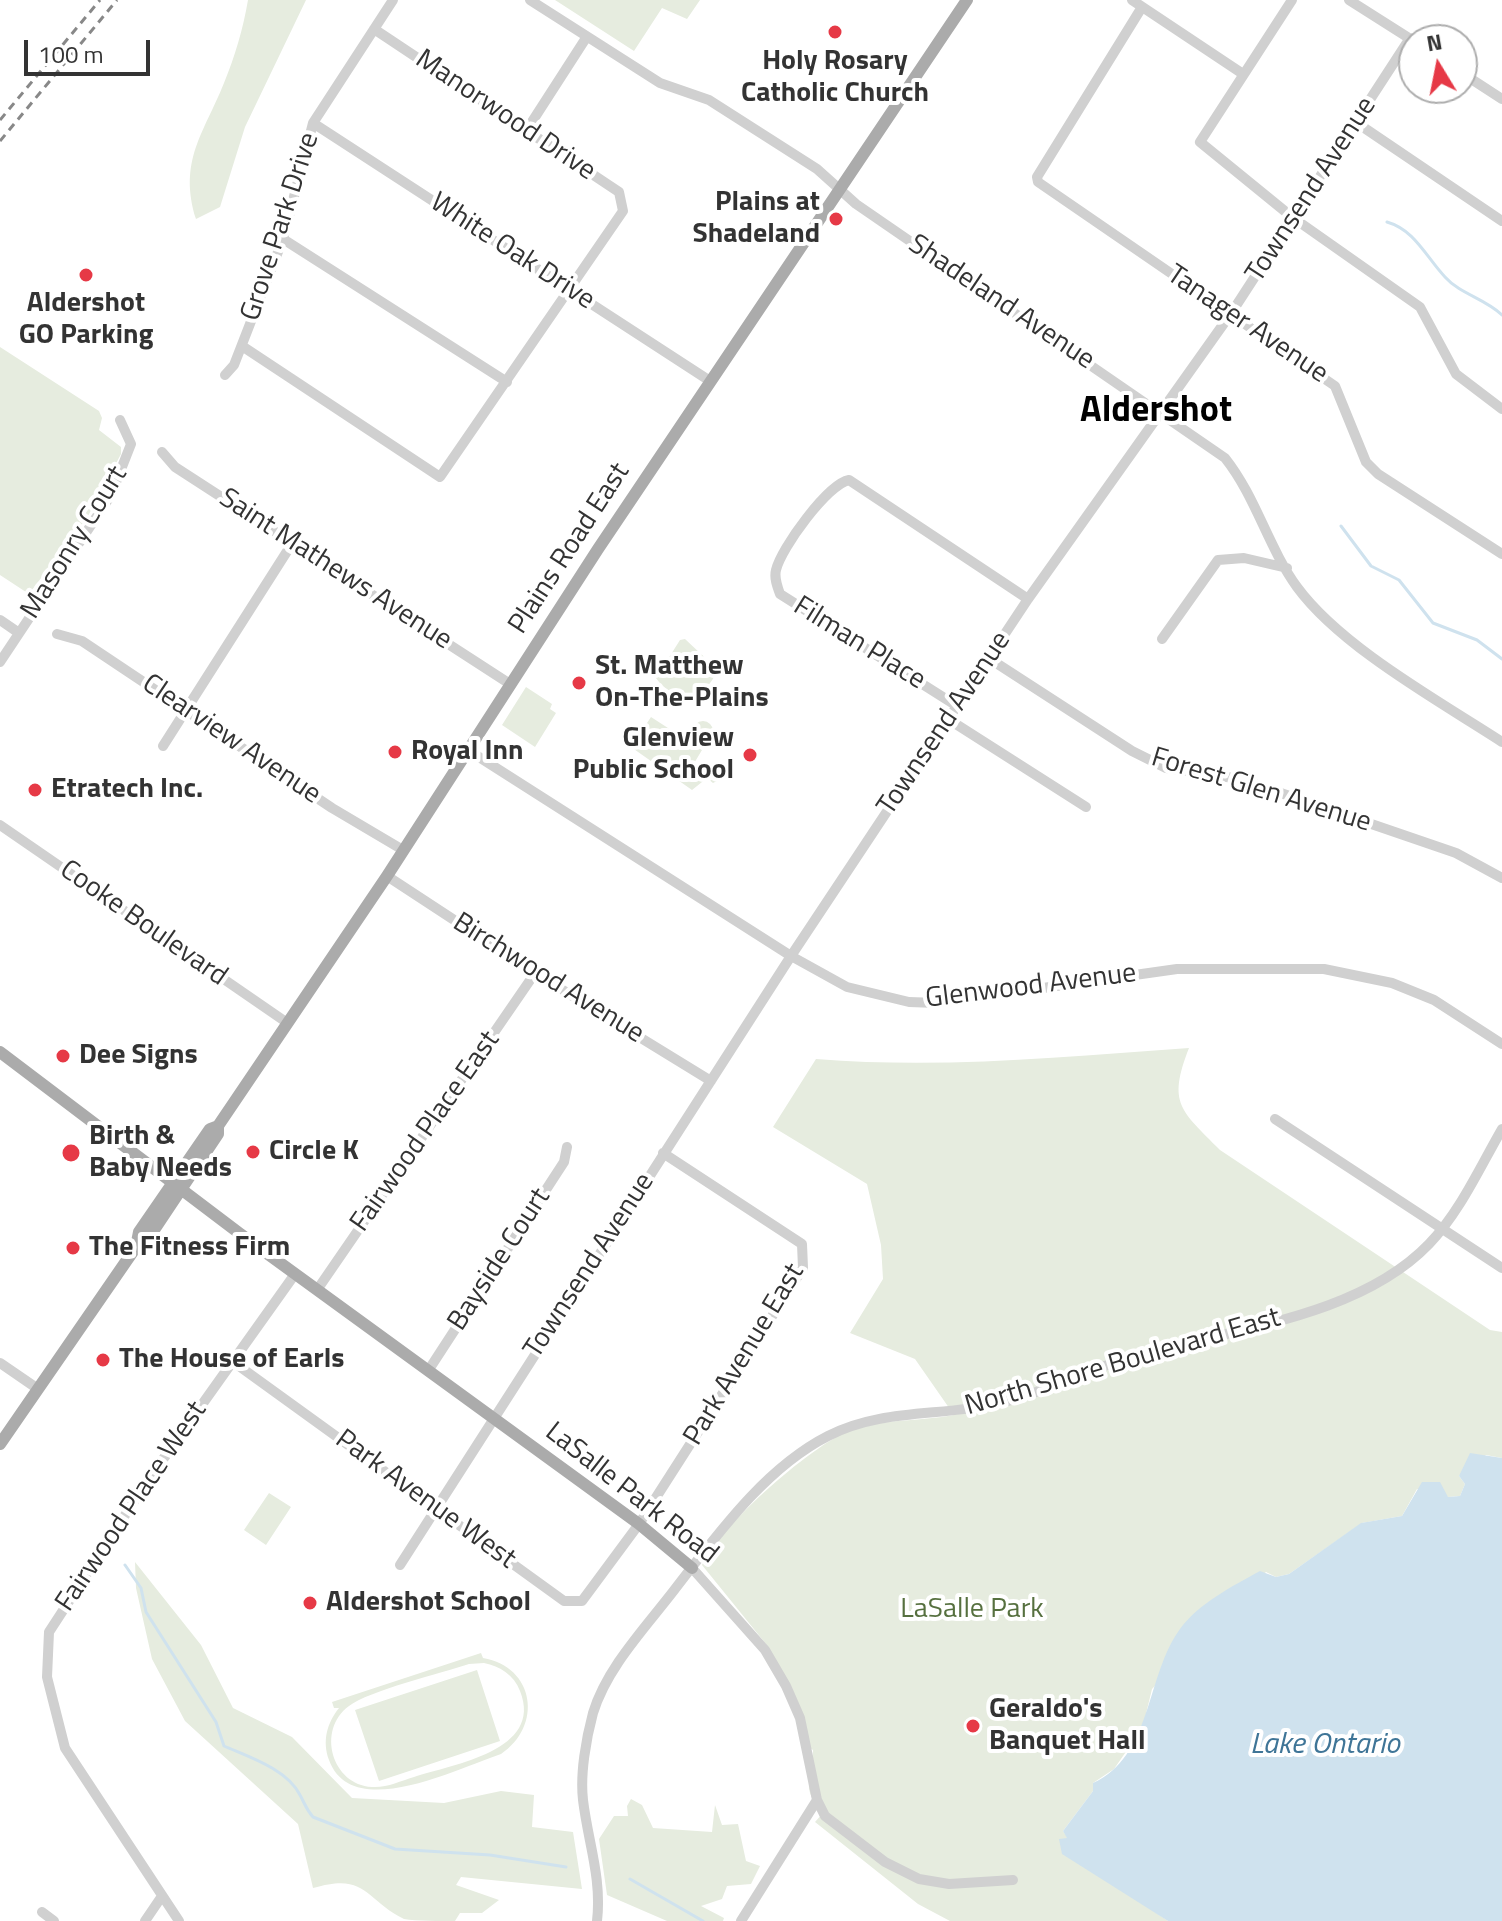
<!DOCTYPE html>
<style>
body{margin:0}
#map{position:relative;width:1502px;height:1921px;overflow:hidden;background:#fff;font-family:"Titillium Web",sans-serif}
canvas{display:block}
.north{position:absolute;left:1398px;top:24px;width:80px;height:80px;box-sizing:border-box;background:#fff;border:2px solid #adadad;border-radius:50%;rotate:350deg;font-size:22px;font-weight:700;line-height:32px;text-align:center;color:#333}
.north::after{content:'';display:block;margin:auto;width:28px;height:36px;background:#e63946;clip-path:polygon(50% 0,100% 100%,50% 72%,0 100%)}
.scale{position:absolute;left:24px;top:40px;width:126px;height:36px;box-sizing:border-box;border:4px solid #333;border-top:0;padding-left:10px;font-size:24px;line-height:28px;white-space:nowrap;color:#333;-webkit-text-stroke:6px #fff;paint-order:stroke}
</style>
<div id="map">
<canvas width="1502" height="1921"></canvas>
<div class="north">N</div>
<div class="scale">100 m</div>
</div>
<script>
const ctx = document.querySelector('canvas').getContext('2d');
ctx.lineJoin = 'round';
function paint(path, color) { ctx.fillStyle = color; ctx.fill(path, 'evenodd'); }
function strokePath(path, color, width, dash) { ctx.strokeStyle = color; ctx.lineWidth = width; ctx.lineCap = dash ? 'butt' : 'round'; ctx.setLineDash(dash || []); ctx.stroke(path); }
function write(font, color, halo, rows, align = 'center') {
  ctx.font = font + ' "Titillium Web",sans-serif'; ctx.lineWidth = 8; ctx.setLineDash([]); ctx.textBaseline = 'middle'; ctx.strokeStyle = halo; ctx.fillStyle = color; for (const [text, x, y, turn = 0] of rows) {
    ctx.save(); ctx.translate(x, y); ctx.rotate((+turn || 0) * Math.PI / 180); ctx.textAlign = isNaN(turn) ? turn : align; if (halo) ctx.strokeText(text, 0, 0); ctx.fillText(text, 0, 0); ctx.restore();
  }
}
paint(new Path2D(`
 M248,0h58l-61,127 -25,80 -24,12c-18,-58 8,-86 28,-136 11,-27 19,-54 24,-83z
 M555,0h145l-13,19 -25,-11 -28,43z
 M0,347l99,64 3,7 -3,12 22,17v7l-33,62 -59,78 -29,-19z
 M685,639l32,30c-9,31 -42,36 -61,9l24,-38z
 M526,687l26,17 -2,5 6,4 -21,34 -33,-22z
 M651,717l51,33 -15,25 14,-9 17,5 1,9 -6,3 -6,-5 -15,12 -61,-43z
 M693 731a10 10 0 1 1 20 0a10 10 0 1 1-20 0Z
 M1189,1048c-22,56 -8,62 31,102l270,180 12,2v126l-16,-3 -27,21 6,8 -5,12 -12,1 -31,-8 -15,27 -40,7 -73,51 -13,3 -10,-5 -114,117 -8,33 -12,21 -18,26 -21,14v8l-30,40 5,7 -5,10 105,73h-218l-32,-17 -103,-82 8,-9c-24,-26 -10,-34 -10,-63l-6,-4 -15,-58 -26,-44 -64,-79c17,-38 114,-125 154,-137 32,-9 66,-7 98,-13l-39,-56 -65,-26 33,-54 -2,-34 -14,-61 -94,-57 43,-68c125,10 248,-2 373,-11z
 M269,1493l22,14 -25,38 -22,-15z
 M135,1562l66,83 32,63 59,29 60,61 92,5 57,-12 33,4 -2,32 41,5 9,57 -121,-12 -5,8 43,15 -17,13h-22l-5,8c-14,0 -39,0 -51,-2 -40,-20 -37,-47 -91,-31l-15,-64 -113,-103 -33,-62 -16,-71z
 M481,1653l2,5c52,9 60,68 18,96 -43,14 -149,69 -172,6 -7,-19 -2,-37 10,-52h-5l-2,-6zM484,1663c16,3 30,12 36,28 24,60 -67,73 -106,86 -14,4 -27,11 -42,10 -40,-2 -56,-57 -23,-81 19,-15 93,-33 120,-42z
 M477,1670l23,71 -121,40 -24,-71z
 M631,1799l11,6 11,23 59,4 3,-27 7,20 16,-1 8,37 14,5 -9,18 -24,2 -5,13 -21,7 23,12 -1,3h-56l-60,-26 -8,-56 15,-23h14l-1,-10z`), '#e6ecdf');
paint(new Path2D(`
 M1470,1453l32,5v463h-334l-106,-67 -3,-15 8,-1 -4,-7 30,-40v-8c59,-26 53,-108 87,-154 19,-26 53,-43 80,-58l16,6 13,-3 72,-51 41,-7 20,-34h18l8,15 12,-1 5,-12 -6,-8z`), '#cfe2ee');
strokePath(new Path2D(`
 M1387,222c28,8 39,35 58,55 15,17 41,22 57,38
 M1341,526l30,40 28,14 34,43 44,17 25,19
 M125,1565l16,23 5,24 70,110 8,24c25,11 63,23 76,49 5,9 6,14 13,22l82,32 95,6 76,12
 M630,1879l73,42`), '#cfe2ee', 3);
strokePath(new Path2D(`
 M530,0l130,83 49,17 108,69 39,35 369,254c31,39 43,89 72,129 44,60 142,114 205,155
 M1132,0l111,74
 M1292,0l-92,142 92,75 128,90 36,67 46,35
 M1349,0l63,40
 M1142,7l-105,170 1,5 297,204 31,76 12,12 124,80
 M1462,73l40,26
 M313,123l397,258
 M1357,123l145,98
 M528,128l58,-90
 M283,239l224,143
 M242,346l198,131 183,-266 -4,-19 -245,-163
 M225,375l9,-10 49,-126 30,-116 80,-123
 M162,452l13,15 335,217
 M0,620l19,13
 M57,634l25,7 250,167 71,42
 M1162,639l56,-79 26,-2 43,10
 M990,659l142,92 34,17 74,11 216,74 46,25
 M0,662l111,-167 20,-51 -11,-24
 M957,706l-177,-112c-3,-8 -6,-16 -4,-24 5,-22 52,-86 73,-90l179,119
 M948,719l138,88
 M163,746l130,-204
 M468,750l323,206 56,31 62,15 28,1 240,-34h147l68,14 42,17 68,44
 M0,825l286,197
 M387,876l148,97 176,108
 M1275,1119l227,149
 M317,1290l218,-317
 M232,1361l332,240h18l57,-77 164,-256 -1,-24 -139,-91
 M0,1363l38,26
 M428,1371l136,-209 3,-15
 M400,1565l391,-609 237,-357 204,-287 178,-274
 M692,1568l73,82 21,36 14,32 17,82 8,16 60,46 34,17 30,5 64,-4
 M42,1912l12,9
 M145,1921l17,-25
 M179,1921l-114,-173 -18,-71 2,-45 95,-146 151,-212
 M597,1921c5,-43 -9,-79 -14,-121 -3,-26 3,-61 10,-87 14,-46 53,-86 82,-124 42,-54 90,-121 153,-153 54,-28 114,-19 172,-33 46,-11 89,-34 135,-47 94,-27 223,-38 294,-112 31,-32 51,-77 73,-115
 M741,1921l76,-121`), '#d0d0d0', 10);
strokePath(new Path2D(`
 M0,1052l239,181 400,291 53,44
 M136,1247l3,-15 71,-103 8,-3
 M0,1444l136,-197 10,-5 72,-108v-8l169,-250 211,-327 369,-549`), '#ababab', 12);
strokePath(new Path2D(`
 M0,120l100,-120
 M0,141l117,-141`), '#888', 3, [8, 6]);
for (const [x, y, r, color] of [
 [835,32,8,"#e63946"],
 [836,219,8,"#e63946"],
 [86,275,8,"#e63946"],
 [579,683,8,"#e63946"],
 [395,752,8,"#e63946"],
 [750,755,8,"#e63946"],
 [35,790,8,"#e63946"],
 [63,1056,8,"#e63946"],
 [253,1152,8,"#e63946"],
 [71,1153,10,"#e63946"],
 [73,1248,8,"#e63946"],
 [103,1360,8,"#e63946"],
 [310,1603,8,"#e63946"],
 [973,1726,8,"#e63946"]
]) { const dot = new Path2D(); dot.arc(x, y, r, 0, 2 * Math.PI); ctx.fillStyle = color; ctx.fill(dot); strokePath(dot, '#fff', 3); }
write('bold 28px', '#333', '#fff', [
 ["Holy Rosary",835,62,"center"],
 ["Catholic Church",835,94,"center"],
 ["Plains at",820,203,"right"],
 ["Shadeland",820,235,"right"],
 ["Aldershot",86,304,"center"],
 ["GO Parking",86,336,"center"],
 ["St. Matthew",595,667],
 ["On-The-Plains",595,699],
 ["Glenview",734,739,"right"],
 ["Public School",734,771,"right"],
 ["Royal Inn",411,752],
 ["Etratech Inc.",51,790],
 ["Dee Signs",79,1056],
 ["Birth &",89,1137],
 ["Baby Needs",89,1169],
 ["Circle K",269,1152],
 ["The Fitness Firm",89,1248],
 ["The House of Earls",119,1360],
 ["Aldershot School",326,1603],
 ["Geraldo's",989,1710],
 ["Banquet Hall",989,1742]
], 'left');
write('28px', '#333', '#fff', [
 ["Manorwood Drive",505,116,34],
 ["Townsend Avenue",1312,190,-57],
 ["Grove Park Drive",281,227,-72],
 ["White Oak Drive",512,252,33],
 ["Shadeland Avenue",1001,303,34],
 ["Tanager Avenue",1247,325,34],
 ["Masonry Court",75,543,-58],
 ["Plains Road East",570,549,-57],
 ["Saint Mathews Avenue",335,570,33],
 ["Filman Place",859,644,32],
 ["Townsend Avenue",945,724,-56],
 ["Clearview Avenue",231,740,34],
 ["Forest Glen Avenue",1261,791,17],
 ["Cooke Boulevard",143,924,35],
 ["Birchwood Avenue",548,979,32],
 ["Glenwood Avenue",1031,987,-7],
 ["Fairwood Place East",426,1132,-55],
 ["Bayside Court",500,1260,-57],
 ["Townsend Avenue",590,1266,-57],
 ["Park Avenue East",745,1355,-59],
 ["North Shore Boulevard East",1123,1363,-16],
 ["LaSalle Park Road",631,1494,38],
 ["Park Avenue West",425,1500,36],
 ["Fairwood Place West",132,1507,-56]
]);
write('28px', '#56703f', '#fff', [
 ["LaSalle Park",972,1610]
]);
write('italic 30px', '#3f7597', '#fff', [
 ["Lake Ontario",1325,1746]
]);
write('bold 36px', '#000', '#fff', [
 ["Aldershot",1156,412]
]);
</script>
